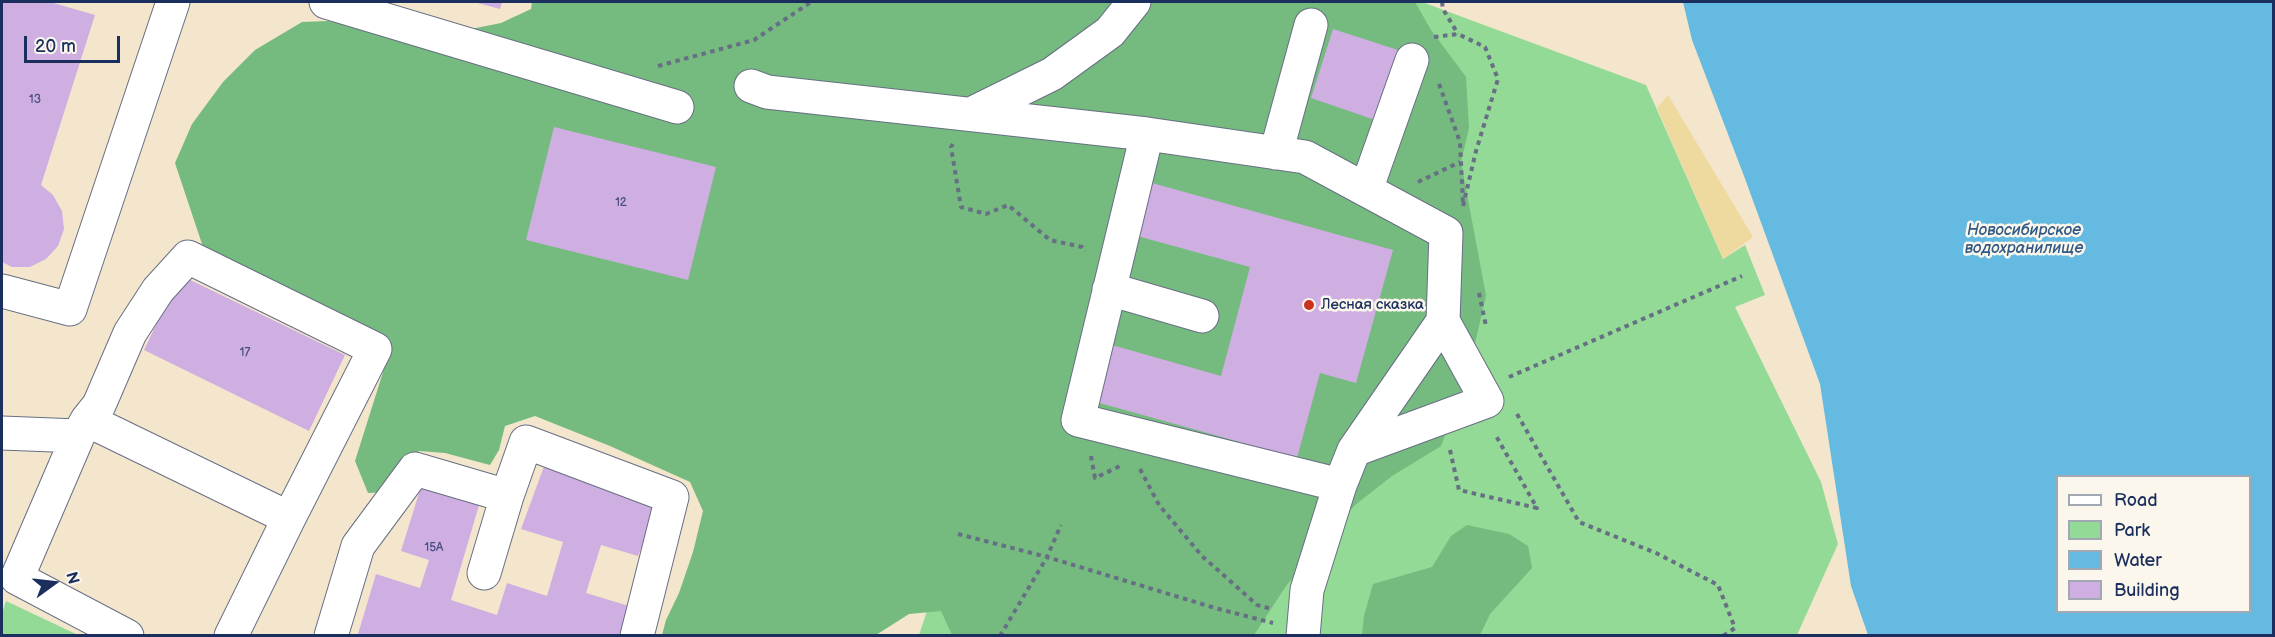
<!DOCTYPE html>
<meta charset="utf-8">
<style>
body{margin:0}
#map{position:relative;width:2275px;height:637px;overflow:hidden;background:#f3e6cc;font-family:"Balsamiq Sans",sans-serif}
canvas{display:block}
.frame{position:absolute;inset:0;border:3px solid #1b2f5e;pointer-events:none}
.legend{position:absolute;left:2056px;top:475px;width:195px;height:138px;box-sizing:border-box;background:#fbf7ec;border:2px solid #a1a7b3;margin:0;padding:8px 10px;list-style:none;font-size:18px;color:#1b2f5e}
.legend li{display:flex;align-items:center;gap:12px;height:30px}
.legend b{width:30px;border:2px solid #a1a7b3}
.north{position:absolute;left:24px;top:553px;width:60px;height:60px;-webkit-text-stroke:4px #fbf7ec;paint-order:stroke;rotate:75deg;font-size:16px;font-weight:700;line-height:24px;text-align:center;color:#1b2f5e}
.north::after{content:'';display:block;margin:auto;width:21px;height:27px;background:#1b2f5e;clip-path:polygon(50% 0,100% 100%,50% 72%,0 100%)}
.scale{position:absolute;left:24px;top:36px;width:96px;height:27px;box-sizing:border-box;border:3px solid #1b2f5e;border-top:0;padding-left:8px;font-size:18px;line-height:21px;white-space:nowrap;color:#1b2f5e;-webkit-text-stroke:4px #fbf7ec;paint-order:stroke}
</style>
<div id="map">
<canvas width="2275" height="637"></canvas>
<div class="frame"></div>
<ul class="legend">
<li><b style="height:8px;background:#fff"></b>Road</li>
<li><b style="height:16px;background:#92da95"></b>Park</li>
<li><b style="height:16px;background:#64bae1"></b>Water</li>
<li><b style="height:16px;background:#cfaee2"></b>Building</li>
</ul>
<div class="north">N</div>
<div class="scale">20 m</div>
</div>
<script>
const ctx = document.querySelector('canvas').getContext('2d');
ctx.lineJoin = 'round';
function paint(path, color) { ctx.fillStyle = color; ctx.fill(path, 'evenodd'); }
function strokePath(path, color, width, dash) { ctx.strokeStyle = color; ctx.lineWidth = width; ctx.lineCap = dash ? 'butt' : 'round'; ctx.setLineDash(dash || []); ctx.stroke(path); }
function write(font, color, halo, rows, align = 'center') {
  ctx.font = font + ' "Balsamiq Sans",sans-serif'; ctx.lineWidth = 5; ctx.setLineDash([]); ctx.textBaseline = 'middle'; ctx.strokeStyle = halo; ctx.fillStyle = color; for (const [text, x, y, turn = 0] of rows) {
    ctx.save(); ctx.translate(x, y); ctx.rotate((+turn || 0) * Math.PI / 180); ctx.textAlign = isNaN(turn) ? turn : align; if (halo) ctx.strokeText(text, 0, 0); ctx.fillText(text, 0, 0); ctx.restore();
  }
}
paint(new Path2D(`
 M1045,2h377l224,83 77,174 22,-14 20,50 -30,12 86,175 17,62 -41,91h-878l30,-90z
 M6,601l72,34h-76v-22z`), '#92da95');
paint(new Path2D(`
 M532,2h883l16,28 35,47 3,51 -8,34 25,134 -18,77 -27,73 -49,30 -37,29 -69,81 -32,49h-302l-11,-24 -32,3 -33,21h-214l4,-15 13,-27 14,-41 10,-41 -13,-29 -80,-36 -75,-30 -30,10 -6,24 -9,15 -45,-12 -26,-2 -17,25 -15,16 -19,1 -13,-32 35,-111 -185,-97 -30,-90 17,-39 31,-42 32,-32 47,-28 26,-1 35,7 98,3 40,-8 30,-14z
 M1467,525l42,9 19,12 4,22 -42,46 -10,21h-118l2,-19 9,-32 59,-17 19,-31z`), '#75ba7e');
paint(new Path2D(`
 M1668,95l85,142 -30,22 -66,-151z`), '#eeda9e');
paint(new Path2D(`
 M1683,2h590v633h-405l-17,-49 -31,-202 -76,-208 -52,-136zM2058,476h192v136h-192z`), '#64bae1');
paint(new Path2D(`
 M2,2h48l45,13 -54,170 12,10 9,16 2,18 -6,17 -12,13 -16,8h-18l-10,-5z
 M474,2h28l-2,7z
 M1333,29l71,23 -23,70 -70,-24z
 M554,127l162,40 -28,113 -162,-40z
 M1145,181l248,69 -37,133 -36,-10 -23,85 -208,-58 16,-57 116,33 29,-109 -120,-33z
 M180,275l165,80 -36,76 -165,-81z
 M546,461l115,35 -23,60 -37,-11 -15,48 43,13 -9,30h-257l-5,-2 18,-60 44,14 9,-28 -28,-9 23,-74 58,18 -31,105 46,15 10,-32 40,13 16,-54 -42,-13z`), '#cfaee2');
const minor = new Path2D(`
 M326,2l351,105
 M751,86l16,6 380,42 158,23 141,76 -3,88 -89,129 -14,35 -33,105 -4,46
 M971,114l81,-40 58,-42 24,-30
 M1147,134l-69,286 262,65
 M1276,153l35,-128
 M1366,190l46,-130
 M1109,289l93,27
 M2,291l68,18 103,-307
 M87,420l202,98 -58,118
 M2,433l76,3 9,-16 12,-15 31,-72 28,-43 30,-33 187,92 -86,169
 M78,436l-61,142 110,58
 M1354,450l133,-49 -44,-80
 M507,496l19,-54 146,55 -35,139
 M331,636l27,-90 57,-77 92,27 -23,77`);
strokePath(minor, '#676f84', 35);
strokePath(new Path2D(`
 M1442,2l1,7 15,25
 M1434,37l24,-3 27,13 13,32 -22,72 -13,55
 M658,66l96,-26 57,-38
 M1439,84l21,58 3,62
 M953,144l-2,3 10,60 25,7 22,-9 42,35 32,7 4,4
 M1418,182l42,-20
 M1479,293l7,33
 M1509,377l233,-101
 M1517,414l62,108 77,31 62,32 17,43 -12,8
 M1450,450l9,40 78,18 -42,-74
 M1091,456l4,22 27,-13
 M1140,469l19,36 43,51 55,49 15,4
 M958,534l89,23 14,-32
 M1000,636l47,-79 168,51 58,15`), '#676f84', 4, [4.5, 4.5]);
strokePath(minor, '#fff', 33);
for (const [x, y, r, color] of [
 [1309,305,6,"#c8321e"]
]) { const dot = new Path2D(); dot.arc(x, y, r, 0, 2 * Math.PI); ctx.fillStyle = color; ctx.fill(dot); strokePath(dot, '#fbf7ec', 2); }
write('12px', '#484f7f', null, [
 ["13",35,100],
 ["12",621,203],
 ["17",245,353],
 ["15А",434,548]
]);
write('15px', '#1b2f5e', '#fbf7ec', [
 ["Лесная сказка",1321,305]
], 'left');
write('italic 16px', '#315985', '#fbf7ec', [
 ["Новосибирское",2024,231],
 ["водохранилище",2024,249]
]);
</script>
